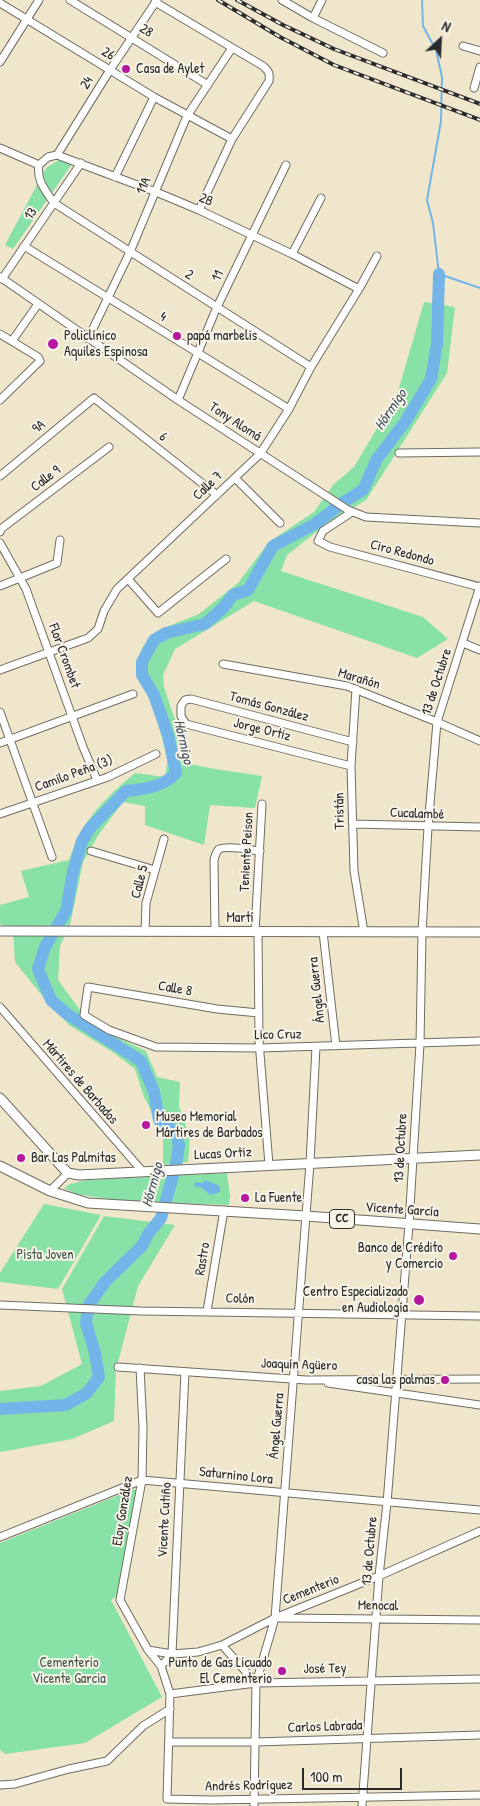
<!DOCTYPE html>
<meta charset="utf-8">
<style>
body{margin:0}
#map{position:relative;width:480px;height:1806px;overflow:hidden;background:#efe6cc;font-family:"Patrick Hand",sans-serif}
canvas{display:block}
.north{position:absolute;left:415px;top:15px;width:50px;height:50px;-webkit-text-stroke:4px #f7f3e8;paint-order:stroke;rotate:25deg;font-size:14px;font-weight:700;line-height:20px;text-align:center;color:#2b2b2b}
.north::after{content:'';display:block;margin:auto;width:18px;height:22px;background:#2b2b2b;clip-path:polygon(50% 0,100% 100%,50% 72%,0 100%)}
.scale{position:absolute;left:302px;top:1768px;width:100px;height:22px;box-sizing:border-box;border:2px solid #2b2b2b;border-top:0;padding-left:6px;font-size:15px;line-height:18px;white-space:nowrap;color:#2b2b2b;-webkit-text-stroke:4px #f7f3e8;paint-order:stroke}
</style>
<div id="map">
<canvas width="480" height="1806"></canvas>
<div class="north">N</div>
<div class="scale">100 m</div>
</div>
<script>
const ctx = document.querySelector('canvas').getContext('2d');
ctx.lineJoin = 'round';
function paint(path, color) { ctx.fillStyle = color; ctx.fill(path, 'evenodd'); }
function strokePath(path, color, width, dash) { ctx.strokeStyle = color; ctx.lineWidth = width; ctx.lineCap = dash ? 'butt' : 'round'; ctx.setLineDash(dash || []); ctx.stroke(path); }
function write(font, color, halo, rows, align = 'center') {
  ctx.font = font + ' "Patrick Hand",sans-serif'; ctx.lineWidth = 4; ctx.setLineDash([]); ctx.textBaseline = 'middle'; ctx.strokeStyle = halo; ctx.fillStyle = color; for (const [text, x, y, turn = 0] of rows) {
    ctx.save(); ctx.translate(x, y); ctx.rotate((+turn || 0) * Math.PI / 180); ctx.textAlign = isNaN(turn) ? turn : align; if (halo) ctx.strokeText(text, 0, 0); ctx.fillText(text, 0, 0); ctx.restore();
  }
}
paint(new Path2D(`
 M59,160l13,4 -59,85 -8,-4 41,-77z
 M424,302l31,5 -8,66 -61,96 -20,31 -42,26 -37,29 -6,16 142,46 25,22 -31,19 -163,-57 -79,48 -12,26 1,12 13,39 1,30 6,7 31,6 47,7 -7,32 -45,-3 -6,40 -59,-20v-19l-22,-4 -24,32 -16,28 -13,63 -10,21 -2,34 22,30 38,28 28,13 11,26 23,5 -1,24 11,32 -2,24 -25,3v-31l-19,-37 -9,-28 -21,-16 -45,-28 -29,-32 -25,-31 -2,-33 -13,-5v-19l29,-8 -8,-26 48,-11c15,-42 33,-59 66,-87l30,4 3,-19 -16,-54 -16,-38 7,-20 21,-18 35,-14 39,-31 31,-41 45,-30 19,-27 21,-18 43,-72z
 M227,1173l3,23 -1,9 -109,-4 -44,-7 -12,-6 6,-4 16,-4z
 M44,1204l57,11 -43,74 -58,-7v-9z
 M104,1216l71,9 -37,61 -22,84 -2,51 -42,18 -72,13v-61l41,-5 41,-22 -20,-75z
 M134,1489l4,3 -21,104 -6,4 51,97 -77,46 -80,11 -5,-4v-207z`), '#88e1a6');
paint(new Path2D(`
 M205,1180l15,6v6l-10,3 -8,-7 -8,-2 1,-4 8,1z`), '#73b5e8');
strokePath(new Path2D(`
 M422,0l1,26 13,24 6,27 -1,44 -14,79 6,23 6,51 41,14`), '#73b5e8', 2);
strokePath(new Path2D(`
 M0,1409l66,-4 21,-12 12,-16 -4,-24 -9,-30 2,-17 17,-24 37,-36 6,-12 13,-16 15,-53 3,-20 -3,-12 -17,-13 -5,-28 -13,-31 -74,-47 -16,-14 -13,-31 7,-22 21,-36 7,-39 9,-31 8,-13 36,-37c19,-2 37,-4 50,-18l-8,-38 -14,-40 -12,-20v-13l12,-22 12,-7 39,-9 18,-16 10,-13 15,-5 25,-44 42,-22 27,-21 21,-13 14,-31 28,-37 26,-43 6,-35 2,-70`), '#73b5e8', 12);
const minor = new Path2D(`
 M70,0l138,85
 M282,0l31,18 70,35
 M155,2l108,64c6,5 7,8 6,15l-37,58 -33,71
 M0,3l154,94 78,42
 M313,18l9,-18
 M463,46l17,5
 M0,62l39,-62
 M474,88l6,-21
 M0,148l39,17
 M57,155l53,-85 47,-70
 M39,165l9,-8 9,-2 99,37 43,18 93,44 67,35
 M39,165c-3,16 7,26 15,38l257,164
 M115,177l39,-80
 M24,246l265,163
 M292,254l29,-56
 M0,277l178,123 170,110 18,7 114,6
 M2,279l79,-116
 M0,334l38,23 2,4 -40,39
 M88,339l42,-87 57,-136 45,-68
 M12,341l26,-37
 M178,400l39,-93 69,-142
 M399,453l81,-1
 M0,476l94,-78 123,97
 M235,478l45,45
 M352,512l-29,19 -5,10 12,6 150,40
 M0,532l1,-3 108,-82
 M0,543l26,46 57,158 14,33
 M128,579l30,34 68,-54
 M0,586l57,-23 3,-23
 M463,643l17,7
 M223,664l124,22 90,36 43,19
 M0,670l88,-32 10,-9 6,-18 13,-22 143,-135 29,-45 22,-42 48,-78 18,-33
 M356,689l-5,77 3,105 10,61
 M0,712l52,145
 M0,743l133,-49
 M351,766l-165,-42 -5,-8v-10l4,-6 6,-1 162,43
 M0,814l108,-37 48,-23
 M353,824l127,3
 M91,851l64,19
 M145,932l1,-29 18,-64
 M215,932l-1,-72c1,-4 2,-8 5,-11 9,-4 32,1 41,2
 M255,932l7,-128
 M258,932l1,109 10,124
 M323,932l13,114
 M0,1007l143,165
 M259,1013l-42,-4 -129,-22 -4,28 25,15 47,17 104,1 220,-7
 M50,1191l18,-18
 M0,1305l141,6 339,5
 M207,1311l17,-101
 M118,1367l188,13 174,-1
 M140,1368l3,60 -1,52 -22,120 28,50 13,16 9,28 -3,105 45,1 268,-5
 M328,1383l152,22
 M0,1537l142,-57 338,30
 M280,1618l200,2
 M222,1645l34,38
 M148,1650l24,4 26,-2 24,-7 53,-27 104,-42 101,-45
 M161,1666l11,-12 13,-282
 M170,1694l86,-11 224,-4
 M170,1742h86l224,-7
 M0,1785l15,-1 54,-15 38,-8 36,-35 27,-17
 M254,1806l2,-123 19,-65 35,-455 6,-116
 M362,1806l17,-230 8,-73 22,-279 11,-180 2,-112 6,-105 9,-105 43,-136`);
const major = new Path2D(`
 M0,931l480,1
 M0,1098l64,71 4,4 11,2 401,-20
 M0,1166l50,25 38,12 218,13 174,13`);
strokePath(minor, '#706c63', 9);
strokePath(major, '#706c63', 11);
strokePath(minor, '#fff', 7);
strokePath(major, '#fff', 9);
const rail = new Path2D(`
 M218,0l62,37 54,28 146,55
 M237,0l46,25 51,24 146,55`);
strokePath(rail, '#2b2b2b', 4);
strokePath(rail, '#f7f3e8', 2, [5.5]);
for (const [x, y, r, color] of [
 [126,69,5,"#b5179e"],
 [177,336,5,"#b5179e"],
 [53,344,6,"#b5179e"],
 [146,1125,5,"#b5179e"],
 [21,1158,5,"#b5179e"],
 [245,1198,5,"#b5179e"],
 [453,1256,5,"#b5179e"],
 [419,1300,6,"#b5179e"],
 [445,1380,5,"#b5179e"],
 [282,1671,5,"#b5179e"]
]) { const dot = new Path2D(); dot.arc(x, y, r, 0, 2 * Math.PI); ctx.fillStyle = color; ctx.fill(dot); strokePath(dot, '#f7f3e8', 2); }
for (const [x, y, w] of [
 [342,1219,25]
]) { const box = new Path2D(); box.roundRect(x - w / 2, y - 9.5, w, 19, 4); ctx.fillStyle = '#f7f3e8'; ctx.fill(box); strokePath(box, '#2b2b2b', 1); }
write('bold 12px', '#2b2b2b', null, [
 ["CC",342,1219]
]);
write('14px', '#2b2b2b', '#f7f3e8', [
 ["28",146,31,32],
 ["26",108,54,31],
 ["24",87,83,-59],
 ["11A",144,186,-67],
 ["2B",206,200,24],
 ["13",31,214,-55],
 ["2",189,275,32],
 ["11",218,276,-65],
 ["4",163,317,32],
 ["Tony Alomá",235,422,33],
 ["9A",39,427,-40],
 ["6",163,437,38],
 ["Calle 9",46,479,-37],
 ["Calle 7",208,486,-44],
 ["Ciro Redondo",402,553,15],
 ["Flor Crombet",64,656,70],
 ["Marañón",359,679,17],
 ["13 de Octubre",437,682,-72],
 ["Tomás González",269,707,15],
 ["Jorge Ortiz",262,730,14],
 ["Camilo Peña (3)",74,774,-20],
 ["Tristán",340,811,-91],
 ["Cucalambé",417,814,2],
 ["Teniente Peison",247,852,-87],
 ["Calle 5",140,882,-76],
 ["Martí",240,918],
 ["Calle 8",175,989,10],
 ["Ángel Guerra",317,990,-96],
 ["Lico Cruz",278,1035,-1],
 ["Mártires de Barbados",80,1082,49],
 ["13 de Octubre",401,1148,-87],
 ["Lucas Ortiz",223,1154,-3],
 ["Vicente García",402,1210,4],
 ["Rastro",203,1259,-81],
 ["Colón",240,1299,1],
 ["Joaquín Agüero",299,1365,2],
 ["Ángel Guerra",277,1426,-85],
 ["Saturnino Lora",236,1476,6],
 ["Eloy González",123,1511,-81],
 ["Vicente Cutiño",165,1520,-87],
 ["13 de Octubre",370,1551,-85],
 ["Cementerio",311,1590,-22],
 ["Menocal",378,1606,1],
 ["José Tey",325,1669,-1],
 ["Carlos Labrada",325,1727,-2],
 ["Andrés Rodríguez",249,1786,-1]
]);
write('14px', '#2b2b2b', '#f7f3e8', [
 ["Casa de Aylet",136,69],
 ["Policlínico",64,336],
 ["Aquiles Espinosa",64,352],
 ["papá marbelis",187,336],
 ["Museo Memorial",156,1117],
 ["Mártires de Barbados",156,1133],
 ["Bar Las Palmitas",31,1158],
 ["La Fuente",255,1198],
 ["Banco de Crédito",443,1248,"right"],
 ["y Comercio",443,1264,"right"],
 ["Centro Especializado",408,1292,"right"],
 ["en Audiología",408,1308,"right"],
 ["casa las palmas",435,1380,"right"],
 ["Punto de Gas Licuado",272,1663,"right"],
 ["El Cementerio",272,1679,"right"]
], 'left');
write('14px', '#42584a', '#f7f3e8', [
 ["Pista Joven",45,1255],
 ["Cementerio",69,1663],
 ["Vicente Garcia",69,1679]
]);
write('italic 15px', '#415464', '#f7f3e8', [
 ["Hórmigo",391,410,-56],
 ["Hórmigo",183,742,77],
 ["Hórmigo",153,1185,-75]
]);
</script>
